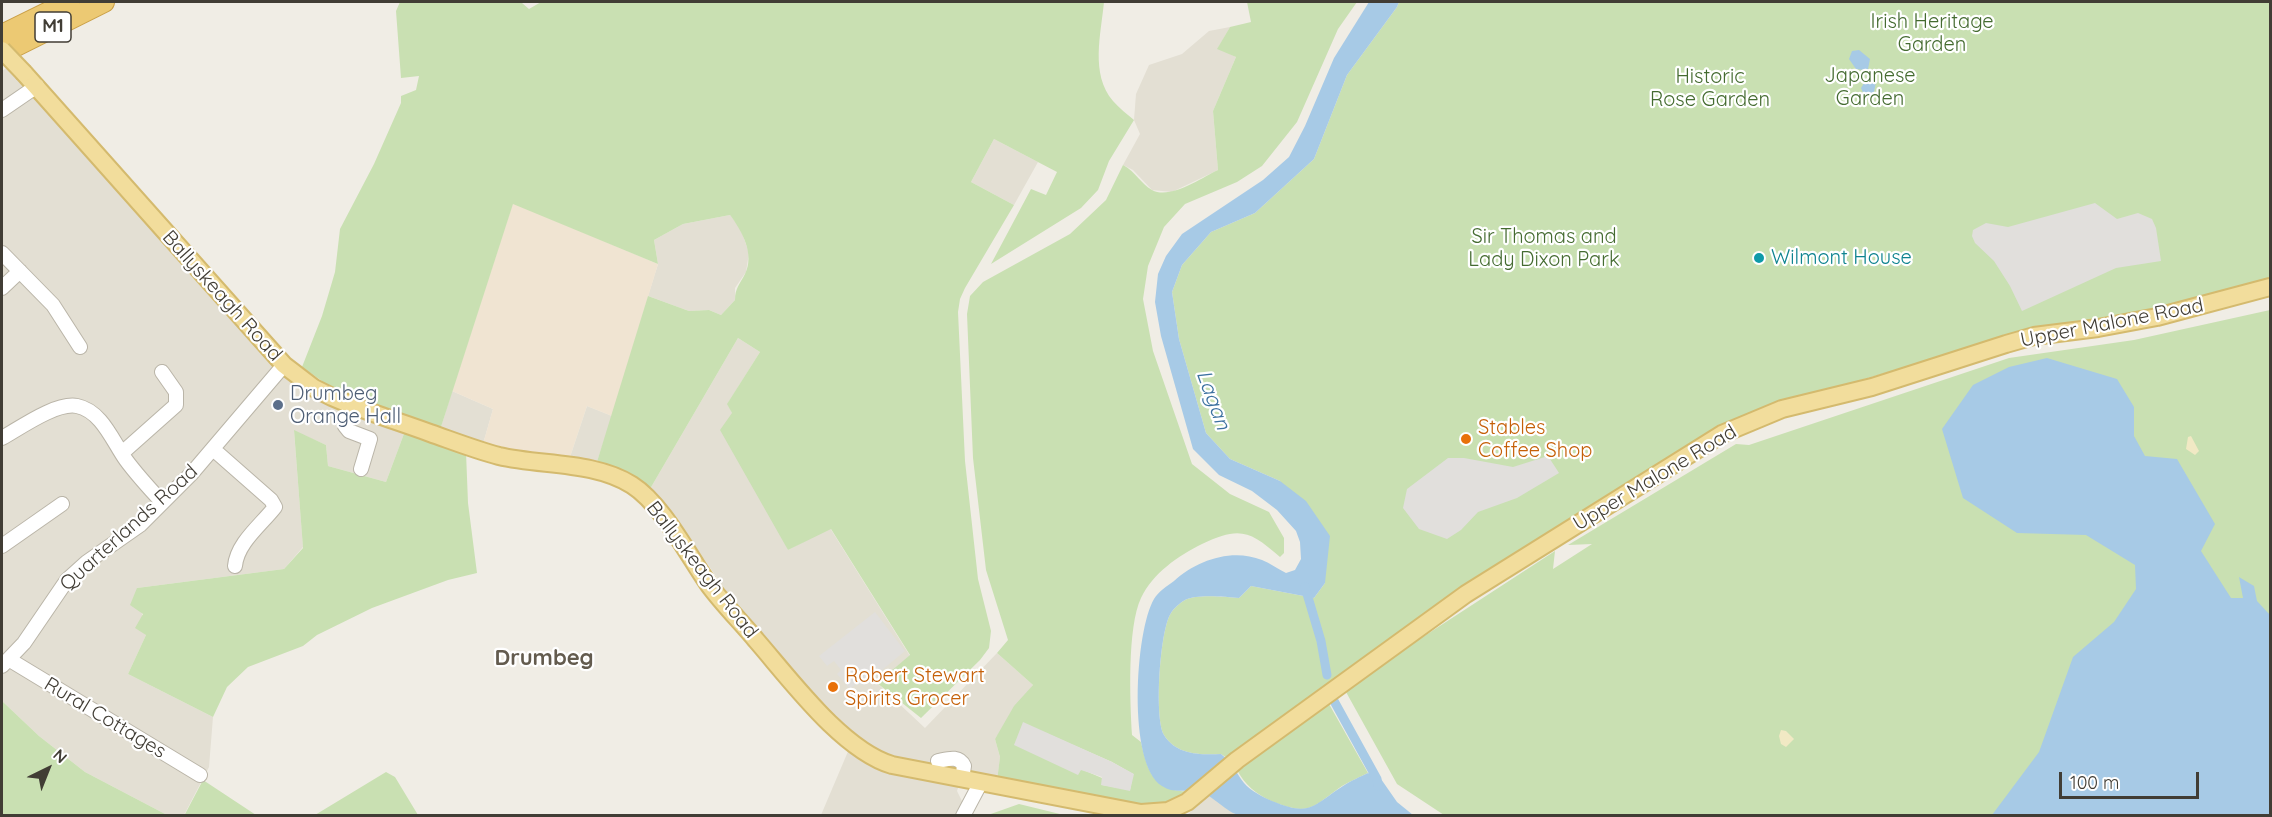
<!DOCTYPE html>
<style>
body{margin:0}
#map{position:relative;width:2272px;height:817px;overflow:hidden;background:#f0ede5;font-family:Quicksand,sans-serif}
canvas{display:block}
.frame{position:absolute;inset:0;border:3px solid #413d35;pointer-events:none}
.north{position:absolute;left:18px;top:739px;width:60px;height:60px;-webkit-text-stroke:4px #fff;paint-order:stroke;rotate:43deg;font-size:16px;font-weight:700;line-height:24px;text-align:center;color:#413d35}
.north::after{content:'';display:block;margin:auto;width:21px;height:27px;background:#413d35;clip-path:polygon(50% 0,100% 100%,50% 72%,0 100%)}
.scale{position:absolute;left:2059px;top:772px;width:140px;height:27px;box-sizing:border-box;border:3px solid #413d35;border-top:0;padding-left:8px;font-size:18px;line-height:21px;white-space:nowrap;color:#413d35;-webkit-text-stroke:4px #fff;paint-order:stroke}
</style>
<div id="map">
<canvas width="2272" height="817"></canvas>
<div class="frame"></div>
<div class="north">N</div>
<div class="scale">100 m</div>
</div>
<script>
const ctx = document.querySelector('canvas').getContext('2d');
ctx.lineJoin = 'round';
function paint(path, color) { ctx.fillStyle = color; ctx.fill(path, 'evenodd'); }
function strokePath(path, color, width, dash) { ctx.strokeStyle = color; ctx.lineWidth = width; ctx.lineCap = dash ? 'butt' : 'round'; ctx.setLineDash(dash || []); ctx.stroke(path); }
function write(font, color, halo, rows, align = 'center') {
  ctx.font = font + ' Quicksand,sans-serif'; ctx.lineWidth = 4.5; ctx.setLineDash([]); ctx.textBaseline = 'middle'; ctx.strokeStyle = halo; ctx.fillStyle = color; for (const [text, x, y, turn = 0] of rows) {
    ctx.save(); ctx.translate(x, y); ctx.rotate((+turn || 0) * Math.PI / 180); ctx.textAlign = isNaN(turn) ? turn : align; if (halo) ctx.strokeText(text, 0, 0); ctx.fillText(text, 0, 0); ctx.restore();
  }
}
paint(new Path2D(`
 M1230,27l-12,21 18,9 -23,54 5,59 -46,22 -20,-2 -19,-20 -10,-5 17,-31 -6,-14 2,-26 13,-29 33,-11 27,-23z
 M8,67l310,330 26,14 61,20 -19,51 -58,-16 -2,-21 -32,-14 9,116 -19,22 -147,19 9,47 -18,39 85,43 -4,50 -25,48h-17l-82,-43 -46,-36 -37,-35v-630z
 M994,139l44,23 -24,43 -43,-23z
 M730,215l10,12 9,26 -3,19 -11,16v12l-14,15 -12,-5 -20,1 -41,-15 10,-32 -4,-24 29,-16z
 M738,338l22,14 -32,51 60,147 42,-22 80,128 -33,27 48,45 72,-75 36,32 -38,54 5,18 -3,24 -35,-5 -5,15 7,14 -6,10h-137l34,-80 -63,-65 -61,-72 -47,-68 -34,-41z
 M452,391l41,18 -10,35 -43,-14z
 M587,406l25,10 -16,49 -27,-5z
 M1208,796l5,2 24,17 -51,1z`), '#e3dfd3');
paint(new Path2D(`
 M513,203l145,61 -46,152 -25,-10 -18,54 -49,-6 -37,-10 10,-35 -41,-18z`), '#f0e4d2');
paint(new Path2D(`
 M400,2h125l-3,1 7,6 12,-7h563c-3,32 -14,72 9,99 6,7 14,13 21,19l-25,41 -11,29 -17,18 -90,56 40,-75 15,6 11,-23 -63,-33 -23,43 43,23 -49,83 -5,11 -2,13 7,149 13,118 13,52 -2,17 -9,12 -59,58 -44,-35 33,-28 -79,-126 -43,21 -68,-120 12,-17 -5,-9 33,-52 -22,-14 -88,151 -8,-7 -46,-17 52,-169 41,15 20,-1 12,5 14,-15c0,-12 5,-16 10,-26 10,-20 -3,-43 -15,-59l-47,9 -29,16 4,24 -145,-60 -73,226 -111,-44 -27,-19 20,-51 13,-44 5,-43 34,-65 27,-61v-7l15,-6 3,-14 -18,2 -5,-67z
 M1247,2h110l-19,27 -41,93 -35,44 -25,16 -52,22 -21,23 -16,39 -5,33 10,52 39,113 38,30 39,18 15,26v15l-4,4c-30,-26 -40,-31 -78,-13 -24,12 -49,29 -61,54 -14,30 -11,103 -9,137l9,7c8,36 16,52 56,49l-40,20 -143,-31 -17,1 3,-24 -5,-18 19,-33 19,-21 -36,-32 11,-13 -22,-70 -13,-112 -6,-144 3,-18 13,-14 87,-48 36,-34 17,-35c13,7 18,19 29,25 18,10 49,-12 66,-20l-5,-59 23,-54 -19,-8 13,-22 21,-5zM1023,723l89,39 21,12 -3,16 -28,-5v-7l-21,-9z
 M1399,2h871v278l-115,30 -124,20 -214,63 -97,36 -493,329 -6,-4c-20,1 -45,1 -57,-19 -10,-18 -4,-106 7,-122 2,-4 10,-11 14,-13 12,-6 40,-3 54,-2l12,-12 63,12 11,-15 -45,-102 -50,-22 -24,-26 -27,-94 -7,-47 10,-27 29,-33 44,-19 59,-54 33,-84 50,-68z
 M2270,310v505h-826l-47,-31 -51,-92 40,-31 169,-110 -2,18 39,-25 -24,1 168,-101 13,1 260,-87 125,-18z
 M294,430l32,15 2,21 58,16 19,-51 61,21 2,51 9,70 -29,7 -76,28 -55,27 -14,11 -55,21 -21,20 -14,30 -85,-43 18,-39 -11,-7 8,-14 -13,-9 7,-17 147,-19 19,-21z
 M2,701l37,35 46,36 82,43h-165z
 M1329,704l39,69c-8,4 -18,8 -26,13 -30,21 -31,31 -71,15 -15,-7 -26,-16 -34,-31z
 M386,772l9,5 23,38h-103z
 M203,780l53,35 -72,1z
 M1019,804l45,11h-76z`), '#c9e0b2');
paint(new Path2D(`
 M2191,436l8,15 -4,4 -9,-6 2,-12z
 M1781,730l5,1 8,8 -8,8 -5,-3 -2,-8z`), '#f1e9c4');
paint(new Path2D(`
 M2095,203l22,16 21,-6 14,6 4,9 5,33 -45,7 -94,43 -12,-25 -16,-25 -19,-18 -3,-7 1,-6 13,-7 22,4z
 M1548,456l11,17 -42,25 -39,14 -17,18 -14,9 -28,-10 -16,-21 4,-19 41,-31h16l49,9z
 M875,612l30,39 -41,34 -8,-1 -6,5 -13,-15 4,-4 -7,-9 -7,5 -8,-10z
 M1023,722l89,40 22,12 -4,17 -29,-6 1,-8 -21,-7 -3,5 -64,-30z`), '#e1dfdc');
paint(new Path2D(`
 M1369,2h30l-2,5 -50,68 -33,84 -59,54 -44,19 -29,33 -10,27 7,47 27,94 24,26 50,22 26,20 24,35 -5,47 -11,15 -63,-12 -12,12c-14,-1 -42,-4 -54,2 -4,2 -12,9 -14,13 -11,16 -17,104 -7,122 12,20 37,20 57,19 12,9 15,19 23,29 7,8 19,14 28,18 39,16 40,5 71,-15 7,-5 17,-9 25,-13l13,6 16,23 16,13c-40,0 -79,0 -118,0 -18,0 -37,2 -55,0 -13,-1 -27,-21 -43,-24 -12,-2 -23,3 -35,-5 -35,-21 -27,-155 -8,-187 4,-7 13,-13 20,-18 23,-21 58,-33 88,-21 8,3 16,9 24,13l9,-3 6,-11 -1,-17 -4,-11 -19,-21 -25,-19 -33,-16 -26,-26 -32,-113 -6,-34 3,-28 8,-18 16,-22 81,-54 26,-23 16,-31 29,-68z
 M1859,50l11,9 -2,10 9,8 -3,15 -4,5h-5l-4,-9 7,-11 -4,-7 -8,-1 -7,-10 3,-8z
 M2047,358l70,21 17,28v29l11,20 32,3 38,65 -14,27 30,47h12l-4,-21 15,9 3,15 13,14v200h-278l47,-63 34,-95 41,-35 22,-33 -1,-24 -49,-30 -69,-2 -54,-35 -21,-69 31,-44 36,-18z`), '#a7cae6');
strokePath(new Path2D(`
 M1305,587l16,54 6,34
 M1334,701l43,78 1,7`), '#a7cae6', 9);
const minor = new Path2D(`
 M2,110l35,-24
 M2,253l51,52 27,42
 M2,288l18,-17
 M351,405l-6,21 4,5 21,8 -9,30
 M2,438c18,-10 54,-36 75,-32 25,5 36,36 49,54 11,15 23,28 36,42
 M213,449l58,51 4,7c-14,18 -38,36 -40,59
 M122,453l54,-48v-13l-14,-20
 M2,546l60,-42
 M10,660l190,115
 M2,666l22,-23 43,-63 20,-18 53,-37 52,-52 92,-108
 M938,761c10,-2 21,-6 26,5l-2,13
 M963,816l18,-34`);
const major = new Path2D(`
 M24,73l260,292 30,23 18,9c32,14 65,24 98,36 23,8 46,17 69,23 43,10 95,5 133,29 30,19 56,70 77,100 14,19 32,37 47,55 34,39 86,110 136,125l249,48 27,-2 19,-9 50,-42 229,-166 256,-160 60,-25 90,-22 134,-43 28,-8 64,-8 59,-11 113,-30`);
const highway = new Path2D(`
 M2,35l67,-33
 M2,53l102,-51`);
strokePath(minor, '#bab5a8', 16);
strokePath(major, '#d4ba6e', 20);
strokePath(highway, '#c99e45', 22);
strokePath(minor, '#fff', 14);
strokePath(major, '#f2dd9c', 16);
strokePath(highway, '#ecc973', 20);
const majorBridge = new Path2D(`
 M2,50l22,23`);
strokePath(majorBridge, '#d4ba6e', 20, []);
strokePath(majorBridge, '#f2dd9c', 16);
for (const [x, y, r, color] of [
 [1759,258,6,"#0f9aa8"],
 [278,405,6,"#5c6f8a"],
 [1466,439,6,"#e8710a"],
 [833,687,6,"#e8710a"]
]) { const dot = new Path2D(); dot.arc(x, y, r, 0, 2 * Math.PI); ctx.fillStyle = color; ctx.fill(dot); strokePath(dot, '#fff', 2); }
for (const [x, y, w] of [
 [53,27,36]
]) { const box = new Path2D(); box.roundRect(x - w / 2, y - 15, w, 30, 4.5); ctx.fillStyle = '#fff'; ctx.fill(box); strokePath(box, '#413d35', 1.5); }
write('bold 18px', '#413d35', null, [
 ["M1",53,27]
]);
write('20px', '#446b30', '#fff', [
 ["Irish Heritage",1932,22],
 ["Garden",1932,45],
 ["Japanese",1870,76],
 ["Garden",1870,99],
 ["Historic",1710,77],
 ["Rose Garden",1710,100],
 ["Sir Thomas and",1544,237],
 ["Lady Dixon Park",1544,260]
]);
write('20px', '#0d838f', '#fff', [
 ["Wilmont House",1771,258]
], 'left');
write('20px', '#413d35', '#fff', [
 ["Ballyskeagh Road",222,296,48],
 ["Upper Malone Road",2112,323,-11],
 ["Upper Malone Road",1655,478,-31],
 ["Quarterlands Road",129,528,-42],
 ["Ballyskeagh Road",702,570,52],
 ["Rural Cottages",105,718,31]
]);
write('20px', '#4e5e75', '#fff', [
 ["Drumbeg",290,394],
 ["Orange Hall",290,417]
], 'left');
write('20px', '#c56008', '#fff', [
 ["Stables",1478,428],
 ["Coffee Shop",1478,451],
 ["Robert Stewart",845,676],
 ["Spirits Grocer",845,699]
], 'left');
write('italic 21px', '#3c71a0', '#fff', [
 ["Lagan",1213,400,70]
]);
write('bold 22px', '#635b4e', '#fff', [
 ["Drumbeg",544,658]
]);
</script>
